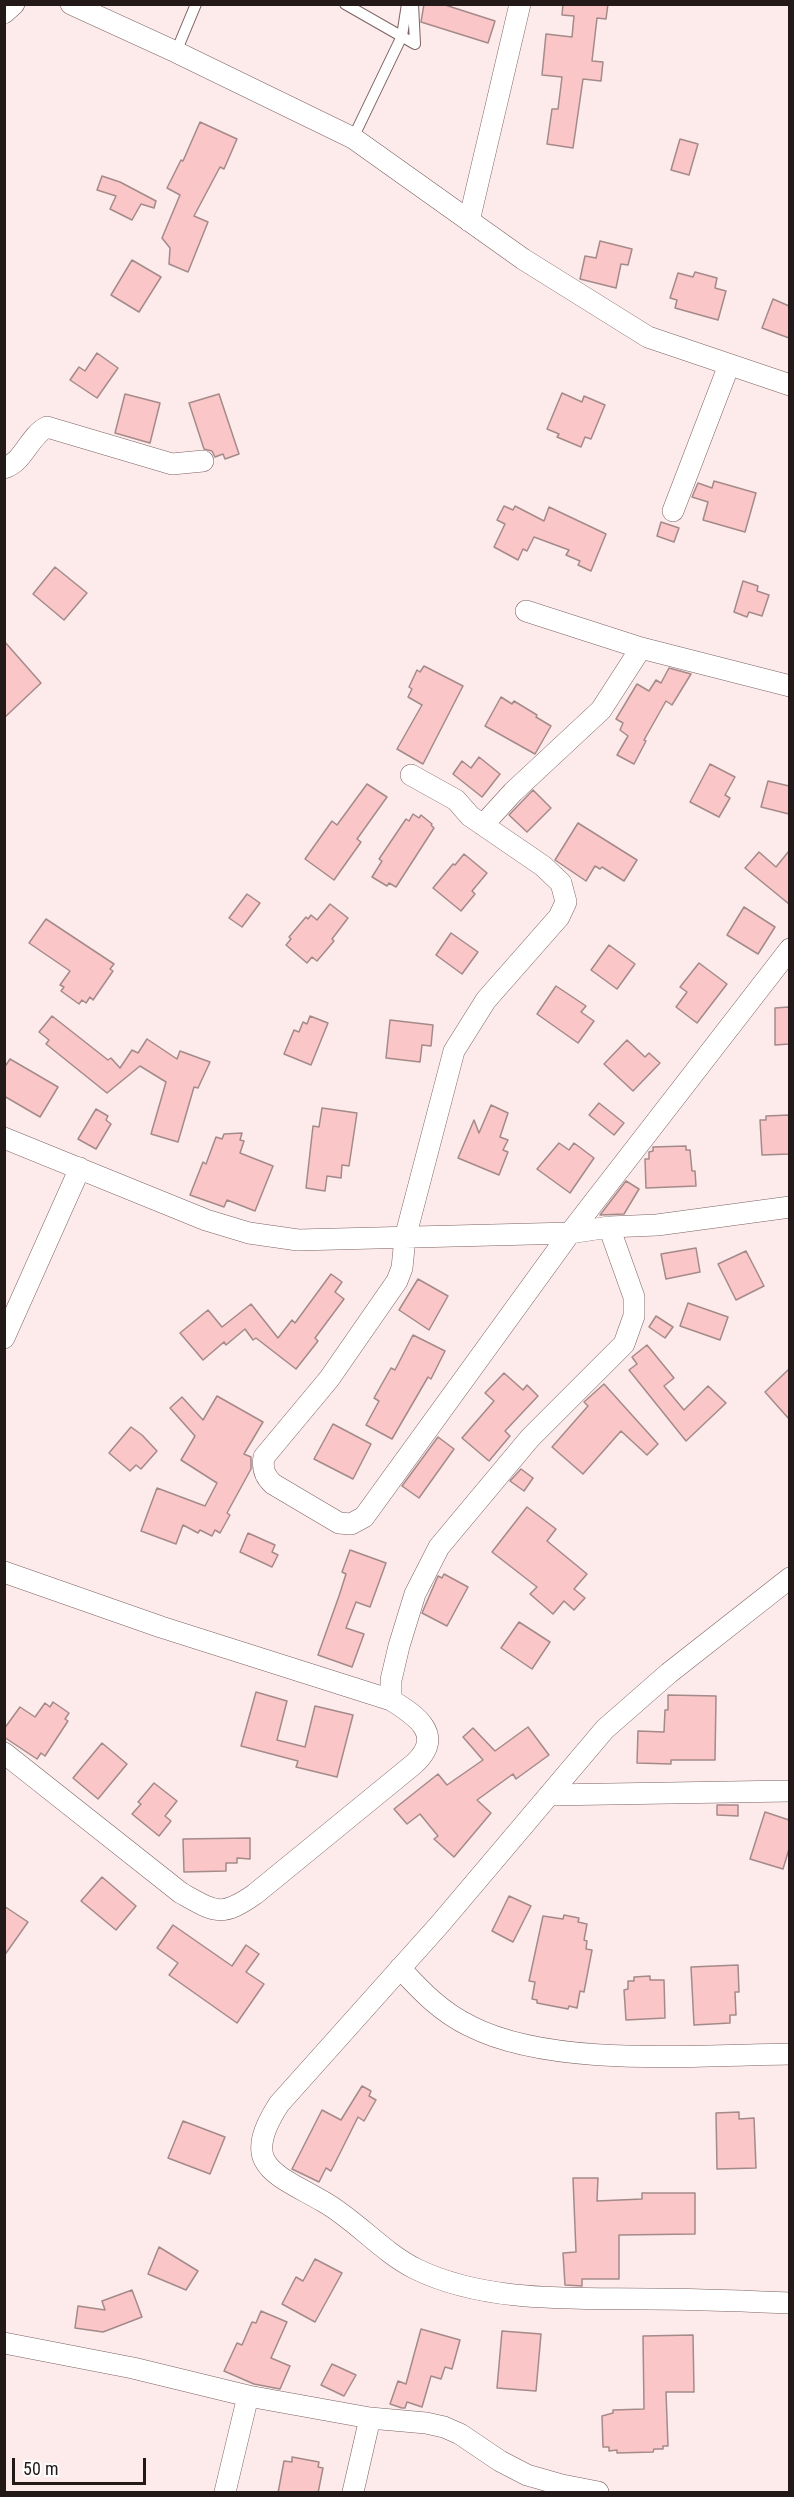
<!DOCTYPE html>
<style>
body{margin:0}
#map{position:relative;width:794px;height:2497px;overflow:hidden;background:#fdeaea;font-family:"Roboto Condensed",sans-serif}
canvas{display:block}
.frame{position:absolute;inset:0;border:6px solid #231919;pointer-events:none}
.scale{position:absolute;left:12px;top:2458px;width:134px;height:27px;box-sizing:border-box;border:3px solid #231919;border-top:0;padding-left:8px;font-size:18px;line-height:21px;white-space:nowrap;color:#231919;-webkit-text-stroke:4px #fdfdfd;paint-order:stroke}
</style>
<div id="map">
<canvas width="794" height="2497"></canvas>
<div class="frame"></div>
<div class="scale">50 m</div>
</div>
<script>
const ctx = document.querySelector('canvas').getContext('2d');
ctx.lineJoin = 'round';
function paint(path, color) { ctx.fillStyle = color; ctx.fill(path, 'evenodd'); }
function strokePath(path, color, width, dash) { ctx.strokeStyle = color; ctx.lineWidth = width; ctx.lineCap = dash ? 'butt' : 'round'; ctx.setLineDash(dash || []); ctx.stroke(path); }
const building = new Path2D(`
 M424,4h18l53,17 -7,22 -67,-21z
 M563,4h45l-2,15 -9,-1 -5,43 11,1 -2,19 -18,-2 -10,69 -26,-4 5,-35h6l4,-32 -20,-2 4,-41 26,3 2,-21 -12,-1z
 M200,122l37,17 -13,30 -4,-2 -26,49 14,6 -20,50 -19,-8 1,-16 -8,-10 18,-43 -13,-7 14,-28 2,1z
 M680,139l18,5 -9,31 -18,-5z
 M102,176l18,6 36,19 -2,7 -13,-4 -9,16 -22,-11 6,-13 -19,-6z
 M600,241l32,8 -4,16 -7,-1 -5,24 -36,-9 5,-23 11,2z
 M132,260l29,17 -22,35 -28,-17z
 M695,272l22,6 -2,10 11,3 -8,29 -43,-12 2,-8 -7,-2 8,-25 15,4z
 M773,299l16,7v32l-27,-10z
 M97,353l21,15 -21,30 -27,-18 9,-13 6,4z
 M562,393l20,9 2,-6 21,9 -14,34 -6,-2 -4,10 -24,-10 2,-3 -12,-5z
 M125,394l35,9 -10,40 -35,-10z
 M219,394l20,60 -14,5 -2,-5 -8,3 -3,-6 -8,-2 -15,-46z
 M714,481l42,12 -11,39 -42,-12 5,-18 -16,-5 6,-14 14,5z
 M504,506l9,4 2,-4 29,15 5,-14 57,27 -15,37 -13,-6 2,-4 -14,-6 3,-5 -35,-13 -7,14 -4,-2 -5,11 -24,-13 11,-23 -8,-4z
 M661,522l18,6 -5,14 -17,-6z
 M55,567l32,26 -23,27 -31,-26z
 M743,581l15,5 -1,5 12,4 -7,21 -13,-4 -2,5 -13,-5z
 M4,641l37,42 -37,35z
 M424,666l39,20 -40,78 -26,-15 25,-44 -14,-8 4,-8 -3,-2 8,-17 3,2z
 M669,668l22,6 -19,31 -6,-4 -22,39 2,1 -12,23 -17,-9 11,-19 -8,-6 3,-7 -7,-4 21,-35 12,7 7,-11 5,3z
 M501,697l11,7 2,-3 23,14 -1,2 15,9 -16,28 -50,-28z
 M479,757l21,17 -18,23 -29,-23 9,-13 9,7z
 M710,764l25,13 -10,18 5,3 -11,19 -29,-15z
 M768,781l21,5v28l-28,-7z
 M367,784l20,13 -30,42 4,3 -27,38 -29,-21 27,-38 5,4z
 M533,790l18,18 -24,24 -18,-17z
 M413,814l6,4 2,-3 11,9 -1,1 3,3 -38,59 -7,-4 -2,3 -15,-9 10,-16 -3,-2 27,-40 3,2z
 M578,823l59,37 -13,21 -22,-14 -2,2 -5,-3 -9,15 -31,-21z
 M789,851v53l-44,-36 14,-16 17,15z
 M464,854l23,19 -15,18 3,3 -14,17 -28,-23 20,-24 2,1z
 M247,894l13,9 -18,24 -13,-9z
 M330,904l18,14 -16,21 2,2 -17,20 -5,-4 -5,6 -21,-18 5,-6 -2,-2 17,-20 2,2 3,-4 6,5z
 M744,907l31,20 -17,27 -31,-19z
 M46,919l68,45 -4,5 3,2 -20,29 -3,-3 -4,6 -4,-3 -3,4 -18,-13 3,-4 -4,-2 10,-14 -41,-28z
 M451,933l27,19 -16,22 -26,-19z
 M609,945l26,19 -18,25 -26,-19z
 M699,963l28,21 -30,39 -21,-16 11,-15 -7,-5z
 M556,986l30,20 -5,6 13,9 -16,22 -41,-29z
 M789,1007v37l-14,1v-37z
 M52,1016l56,44 3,-2 9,10 12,-18 6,3 9,-14 30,20 3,-8 30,11 -12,26 -4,-1 -16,55 -27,-8 15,-52 -26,-16 -33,27 -61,-49 3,-4 -10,-8z
 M310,1016l18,7 -17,42 -27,-11 10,-24 5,2 4,-10 4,2z
 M390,1020l43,5 -2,21 -9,-1 -2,17 -34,-4z
 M627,1040l18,17 4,-4 11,10 -27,28 -29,-27z
 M10,1059l48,28 -18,30 -36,-21v-28z
 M599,1103l25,20 -10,12 -25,-20z
 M491,1105l17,8 -8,24 8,3 -5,10 5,2 -9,23 -41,-17 16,-38 5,13z
 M322,1108l35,5 -8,53 -7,-1 -1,13 -14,-2 -2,15 -19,-3 7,-62 6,1z
 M96,1109l12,7 -2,4 5,4 -15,25 -18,-10z
 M789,1115v39l-27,1 -2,-35h6v-4z
 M242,1133l-2,7 4,1 -4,12 33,13 -18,45 -28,-11 -3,7 -34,-12 13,-33 3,2 10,-27 6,2 2,-5z
 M559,1143l10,7 5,-7 20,15 -24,35 -33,-24z
 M686,1146v4h4l2,21h3l1,15 -50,2 -1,-29h4v-7l4,-1v-4z
 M626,1181l13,8 -15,25 -24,1z
 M696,1248l4,24 -34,7 -5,-25z
 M746,1251l18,35 -28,14 -18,-36z
 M331,1274l11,8 -7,10 9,7 -29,39 3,3 -22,28 -40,-31 -3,2 -8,-11 -19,16 -2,-3 -21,18 -23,-27 28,-23 14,17 29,-23 27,34 14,-18 3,3z
 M418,1279l30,17 -19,34 -30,-20z
 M688,1303l40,14 -8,23 -40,-14z
 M656,1316l17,11 -8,11 -16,-11z
 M413,1335l32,16 -14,28 -3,-2 -36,62 -26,-14 13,-24 -5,-3 17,-30 4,2z
 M647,1345l27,33 -10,8 20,24 24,-24 18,17 -40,38 -57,-71 8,-6 -5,-7z
 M789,1369v50l-24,-27z
 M504,1373l19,17 4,-5 11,11 -33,35 5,5 -21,25 -27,-23 32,-37 -9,-8z
 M604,1384l54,60 -11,11 -26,-24 -38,43 -31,-27 36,-41 -4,-4z
 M217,1396l46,26 -19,32 7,3v12l-24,44 3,2 -10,18 -5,-3 -3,6 -12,-6 -2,3 -15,-8 -7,19 -35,-13 16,-43 48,18 12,-23 -36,-23 14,-24 -25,-28 12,-11 21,23z
 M333,1424l38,20 -18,35 -39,-20z
 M131,1427l11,8 15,16 -16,18 -5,-4 -6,6 -21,-18z
 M438,1437l16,12 -35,49 -17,-12z
 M521,1469l12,9 -9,13 -14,-10z
 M527,1507l29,22 -9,12 40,33 -13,15 11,9 -11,12 -10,-9 -11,13 -23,-20 7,-7 -45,-35z
 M248,1533l27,12 -3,7 6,3 -6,12 -32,-15z
 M350,1550l36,13 -16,44 -14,-5 -10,26 18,6 -12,33 -34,-12 21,-59 7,-22 -4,-2z
 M444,1574l24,13 -21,39 -25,-13 16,-37 4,2z
 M519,1622l31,20 -18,27 -31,-21z
 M256,1692l31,9 -10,39 28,7 10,-41 38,9 -16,62 -41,-10 2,-6 -57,-15z
 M668,1695l48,1 -1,64h-44v4l-34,-1 1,-32 26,1 1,-22h3z
 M53,1702l16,11 -4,6 3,2 -23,35 -4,-3 -4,6 -33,-22v-8l16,-22 15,10 10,-14 5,4z
 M528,1727l21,28 -33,24 -3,-5 -36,26 14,13 -37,44 -20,-18 4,-3 -18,-22 -13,10 -13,-15 44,-35 9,11 36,-25 -20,-23 10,-9 22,23z
 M102,1743l25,21 -29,35 -25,-21z
 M154,1783l23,18 -12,15 6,5 -12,15 -27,-22 9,-10 -3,-2z
 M717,1805h21v11l-21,-1z
 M765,1812l24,8v29l-6,20 -33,-10z
 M250,1838v21l-13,-1v5h-11v8l-42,1 -1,-33z
 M102,1877l34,29 -20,24 -35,-29z
 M509,1896l22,10 -18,36 -21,-11z
 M4,1906l24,16 -24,34z
 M564,1915l15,3 -1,4 9,2 -3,16 3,1 -1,8 6,1 -8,42 -4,-1 -3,17 -8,-2 -1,3 -31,-6v-3l-5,-1 3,-17 -6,-1 14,-65 20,3z
 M173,1925l59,41 14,-21 13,9 -13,18 18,12 -27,39 -68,-48 9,-12 -21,-15z
 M738,1965l1,27h-4l1,23h-6v8l-36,2 -3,-58z
 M650,1976v4h14l1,38 -39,2 -2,-30 4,-1v-8h6v-4z
 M362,2086l9,5 -2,5 7,4 -12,21 -6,-4 -27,54 -5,-3 -7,14 -27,-13 30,-59 19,10z
 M739,2112v7l15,-1 2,50 -39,1 -1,-56z
 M183,2121l42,16 -15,37 -42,-16z
 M573,2178h25l-1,23 45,-2v-6h53v41l-76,1v44h-37v7l-17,-1 -2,-32 13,-1z
 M159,2247l39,24 -12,19 -38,-16z
 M315,2259l27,14 -27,49 -33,-18 14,-27 7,4z
 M132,2290l10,27 -39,15 -28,-4 3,-22 27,4 -3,-9z
 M261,2311l26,11 -16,36 19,8 -10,23 -26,-5 -30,-13 13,-28 5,2 10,-23 4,1z
 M421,2329l39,11 -8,29 -7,-2 -4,12 -10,-3 -9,31 -15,-5 -2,6h-3l-12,-4 8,-23 8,3z
 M502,2331l39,3 -5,57 -39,-3z
 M693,2335l1,57h-28l2,54h-5v3h-9l-1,3 -36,1v-3l-8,1v-4h-6l-1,-31 11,-3v-3l31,-1 -1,-73z
 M332,2364l24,11 -12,21 -23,-11z
 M292,2457l27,5 -1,5 5,1 -5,25h-40l6,-32 8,1z`);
paint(building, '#fac6c7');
strokePath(building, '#a58a8a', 1.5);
const service = new Path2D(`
 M345,4l70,40 -2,-40
 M176,52l20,-48
 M353,138l49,-102 5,-32`);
const minor = new Path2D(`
 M71,4l105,48 177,86 170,121 125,78 142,48
 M4,13l10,-9
 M469,221l51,-217
 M4,468c20,-6 25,-32 43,-41l125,37 31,-3
 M673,511l56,-146
 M526,611l115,37
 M411,775l45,25 14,16 73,50 18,17 5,19 -7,15 -73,83 -32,51 -49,187 -3,30 -5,13 -68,98 -65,78c-2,11 0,19 9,27l66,39 12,1 13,-7 206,-284 220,-284
 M483,825l30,-33 88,-82 40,-62 149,38
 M4,1138l202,82 43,13 49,7 272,-7 39,-6 48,-2 133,-18
 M4,1338l76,-170
 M4,1572l157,55 230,73
 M790,1578l-121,95 -64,56 -165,195 -161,180c-40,62 -5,69 45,98 33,19 58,50 92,67 70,34 157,29 233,30 47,0 93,2 141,4
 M4,1753l177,140c34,19 40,25 74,1l159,-130c31,-29 3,-48 -23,-64v-20l8,-34 16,-52 24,-47 91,-109 94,-94 10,-28v-19l-25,-70
 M549,1795l241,-4
 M400,1968c21,23 41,44 70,58 82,42 227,29 320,28
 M4,2343l129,25 115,28 122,22 56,5 18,4 16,7 40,27 27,14 35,10 36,7
 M225,2492l23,-96
 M353,2492l17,-74`);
strokePath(service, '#7c6263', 12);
strokePath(minor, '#7c6263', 22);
strokePath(service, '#fff', 10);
strokePath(minor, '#fff', 21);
</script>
